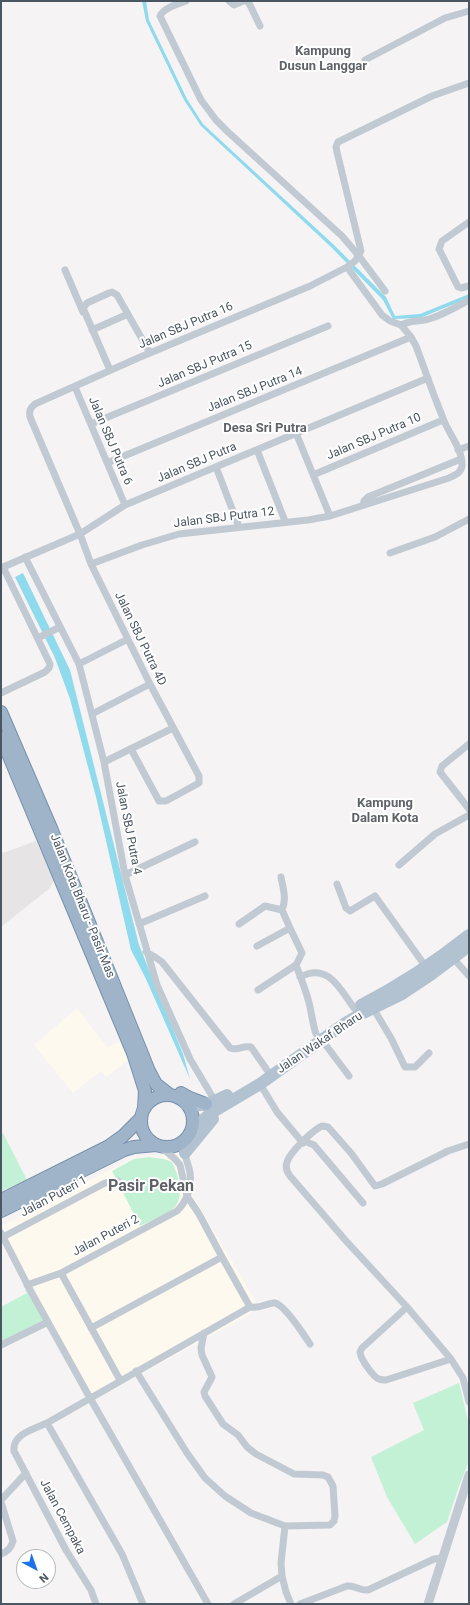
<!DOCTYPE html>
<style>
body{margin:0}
#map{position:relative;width:470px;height:1605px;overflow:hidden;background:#f5f3f3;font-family:Roboto,sans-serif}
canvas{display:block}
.frame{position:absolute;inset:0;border:2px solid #4a5661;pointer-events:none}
.north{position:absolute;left:16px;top:1549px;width:40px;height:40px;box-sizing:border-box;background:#fff;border:1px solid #b7bbc0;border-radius:50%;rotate:139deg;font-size:11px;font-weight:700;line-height:16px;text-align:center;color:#4a5661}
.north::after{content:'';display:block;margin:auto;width:14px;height:18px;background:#1a73e8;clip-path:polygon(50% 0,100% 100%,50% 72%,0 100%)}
</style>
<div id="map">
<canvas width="470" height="1605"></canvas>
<div class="frame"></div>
<div class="north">N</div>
</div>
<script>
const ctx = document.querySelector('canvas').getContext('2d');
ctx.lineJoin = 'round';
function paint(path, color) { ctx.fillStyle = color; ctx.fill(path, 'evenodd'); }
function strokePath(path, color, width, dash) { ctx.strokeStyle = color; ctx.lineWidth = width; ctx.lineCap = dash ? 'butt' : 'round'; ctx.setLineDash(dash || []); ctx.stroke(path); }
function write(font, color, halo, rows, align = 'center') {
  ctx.font = font + ' Roboto,sans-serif'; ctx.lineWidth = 4; ctx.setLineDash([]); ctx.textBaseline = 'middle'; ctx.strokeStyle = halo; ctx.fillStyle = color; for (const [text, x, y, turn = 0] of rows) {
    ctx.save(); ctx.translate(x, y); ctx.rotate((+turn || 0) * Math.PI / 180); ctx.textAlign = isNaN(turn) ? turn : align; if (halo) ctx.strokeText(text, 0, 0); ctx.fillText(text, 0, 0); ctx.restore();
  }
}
paint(new Path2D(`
 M77,1008l30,39 13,-5 8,18 -21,17 -6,-6 -28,22 -39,-48z
 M180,1153l13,43 62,104 -4,14 -158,86 -92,-174 132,-68z`), '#fdf9ef');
paint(new Path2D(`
 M36,841l18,38 -4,9 -49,39v-77l2,3z`), '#e6e4e5');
paint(new Path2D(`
 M3,1133l24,47 -26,11v-57z
 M149,1157l15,2 8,3c6,12 14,36 1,47 -7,6 -23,12 -33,17l-28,-55 22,-12z
 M29,1288l19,34 -47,23v-38l26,-14 -2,-3z
 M459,1383l10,42v36l-10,25 -12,36 -32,22 -28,-47 -16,-40 53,-27 -11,-27z`), '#c3f1d5');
paint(new Path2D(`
 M142,1h4l3,19 38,79 16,25 131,121 52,52 9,19 25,-2 49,-20v4l-49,20 -27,1 -10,-19 -52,-53 -130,-121 -17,-26 -38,-79z
 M23,573l47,97 69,275 44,109 7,25 -44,-100 -15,-29 -35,-153 -26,-98 -15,-41 -40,-81z`), '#90daee');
const trunk = new Path2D(`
 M1,712l50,116 98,243 7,13 14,11
 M1,737l132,316 12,38 -1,17
 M181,1093l9,5 16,6
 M141 1121a26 26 0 1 1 52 0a26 26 0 1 1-52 0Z
 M1,1200l108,-54 14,-10 18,-18
 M1,1211l123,-61 10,-3 22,-2`);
strokePath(trunk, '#7690ad', 14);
strokePath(new Path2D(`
 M186,1c-8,3 -23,7 -26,15l41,84 15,20 12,12 114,104 17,20 26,35
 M229,1l5,4 9,-4
 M246,1l3,2 11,23
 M365,60l80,-42 24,-7
 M469,222l-27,19 -3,8 19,38 3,1 8,-2
 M65,270l18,42
 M401,325c9,-5 18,-3 28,-6 14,-4 27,-12 40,-19
 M92,330l36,-16
 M110,370l-27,-62 4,-5 22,-10 3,-1 5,3 33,58
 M75,387l50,118
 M91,424l237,-98
 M296,433l34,83
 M257,450l28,71
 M458,450l11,-4
 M107,463l304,-126
 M216,467l23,60
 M313,475l130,-55
 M363,505l1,-4 4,-4 93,-38
 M390,553l45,-16 34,-18
 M25,557l54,107 25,98 21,113 32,110 33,74 25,42
 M91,564l51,-19 37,-11 129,-14 22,-4 119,-38c6,-3 12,-5 13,-12 1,-17 -14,-33 -19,-48 -10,-24 -18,-48 -27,-72l-5,-9 -10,-12 -11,-4 -8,-6 -35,-48
 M1,568l79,-34 45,-29 303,-127
 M38,638l22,-11
 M79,664l49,-25
 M1,693l44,-21 4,-4 1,-4 -47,-97
 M92,714l58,-30
 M469,744l-27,22 -2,6 29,37
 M131,749l28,52h7l33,-18v-7l-49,-92 -59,-120 -11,-30 -50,-117c-1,-6 0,-9 5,-13l103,-46 172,-72 37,-19 8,-6 6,-10 -24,-99 -1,-5 2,-5 94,-46 37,-13
 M104,762l69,-34
 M399,865l36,-31 34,-19
 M125,875l70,-33
 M281,877c2,12 6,21 1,33l8,18
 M337,884l9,24 4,3 25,-15 51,71
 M139,924l66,-28
 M239,924l26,-18 17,4
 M257,946l33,-18 12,25 -6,12
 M146,952l9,5 7,5 68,86c10,3 12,-3 21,-1l16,23
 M453,958l16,18
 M300,977c28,-15 40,12 54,31
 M258,990l38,-25c5,14 11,27 14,42 2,9 3,18 6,27
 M373,1008l18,30 14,29h10l14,-14
 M322,1040l27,36
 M260,1084l17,28 26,31
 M304,1141l10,4 49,58
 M469,1144l-21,7 -66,33 -7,2 -24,-33 -23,-26 -6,-1c-9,4 -32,26 -35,36 -2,5 0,10 3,14l57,66 60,65 44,52 12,19 6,24
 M161,1147l14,12 5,6 7,31 12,18 23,43 28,50
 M1,1233l28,55 61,110 118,206
 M3,1237l102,-54 13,-2
 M61,1273l59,107
 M27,1285l34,-12 116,-62c10,-10 15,-24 13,-38 -1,-7 -4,-13 -5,-19 -1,-5 1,-11 2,-16
 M407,1307l-45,41 -2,4c0,6 13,25 19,27 2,1 4,1 7,1l65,-21
 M91,1328l131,-71
 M1,1345l47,-23
 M136,1371l51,82 18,25 20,18 26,17 34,13 45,-1 4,-4 1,-5 -2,-30 -5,-9 -5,-2 -29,-1 -38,-20 -9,-7 -9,-12 -15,-11 -18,-28 -1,-4 8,-15 -10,-22 -1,-7 3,-15
 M47,1423l75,131 21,50
 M1,1500l25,-27
 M1,1502l12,39c-2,7 -5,10 -12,13
 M282,1576l4,16 5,12
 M96,1604l-5,-14 -25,-40 -52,-99c-2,-17 20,-22 33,-28l203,-116c12,2 18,-5 25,-4 10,2 29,32 35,41
 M234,1604l48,-28 -1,-13 4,-37
 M300,1604l47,-18c8,-1 13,5 21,4l66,-31 9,-1`), '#c1cad2', 7);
strokePath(new Path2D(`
 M428,1604l41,-129`), '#c1cad2', 9);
strokePath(new Path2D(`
 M361,1005c39,-20 74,-43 108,-70
 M186,1104c16,4 27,-2 41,-9
 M192,1130l19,-17 49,-29 84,-60 15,-9 43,-21 30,-20 37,-28
 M185,1153l28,-34`), '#b3c2d1', 12);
strokePath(trunk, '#9fb4c9', 12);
write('12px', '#4a5661', '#fff', [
 ["Jalan SBJ Putra 16",186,326,-23],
 ["Jalan SBJ Putra 15",205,365,-23],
 ["Jalan SBJ Putra 14",255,390,-22],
 ["Jalan SBJ Putra 10",374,437,-23],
 ["Jalan SBJ Putra 6",110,441,67],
 ["Jalan SBJ Putra",197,463,-23],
 ["Jalan SBJ Putra 12",224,518,-7],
 ["Jalan SBJ Putra 4D",140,639,64],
 ["Jalan SBJ Putra 4",128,828,79],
 ["Jalan Kota Bharu - Pasir Mas",82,906,68],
 ["Jalan Wakaf Bharu",320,1043,-34],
 ["Jalan Puteri 1",54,1197,-28],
 ["Jalan Puteri 2",106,1236,-28],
 ["Jalan Cempaka",62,1517,62]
]);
write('bold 13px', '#5f6368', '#fff', [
 ["Kampung",323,52],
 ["Dusun Langgar",323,67],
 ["Desa Sri Putra",265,429],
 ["Kampung",385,804],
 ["Dalam Kota",385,819]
]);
write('bold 16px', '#5f6368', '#fff', [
 ["Pasir Pekan",151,1187]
]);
</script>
